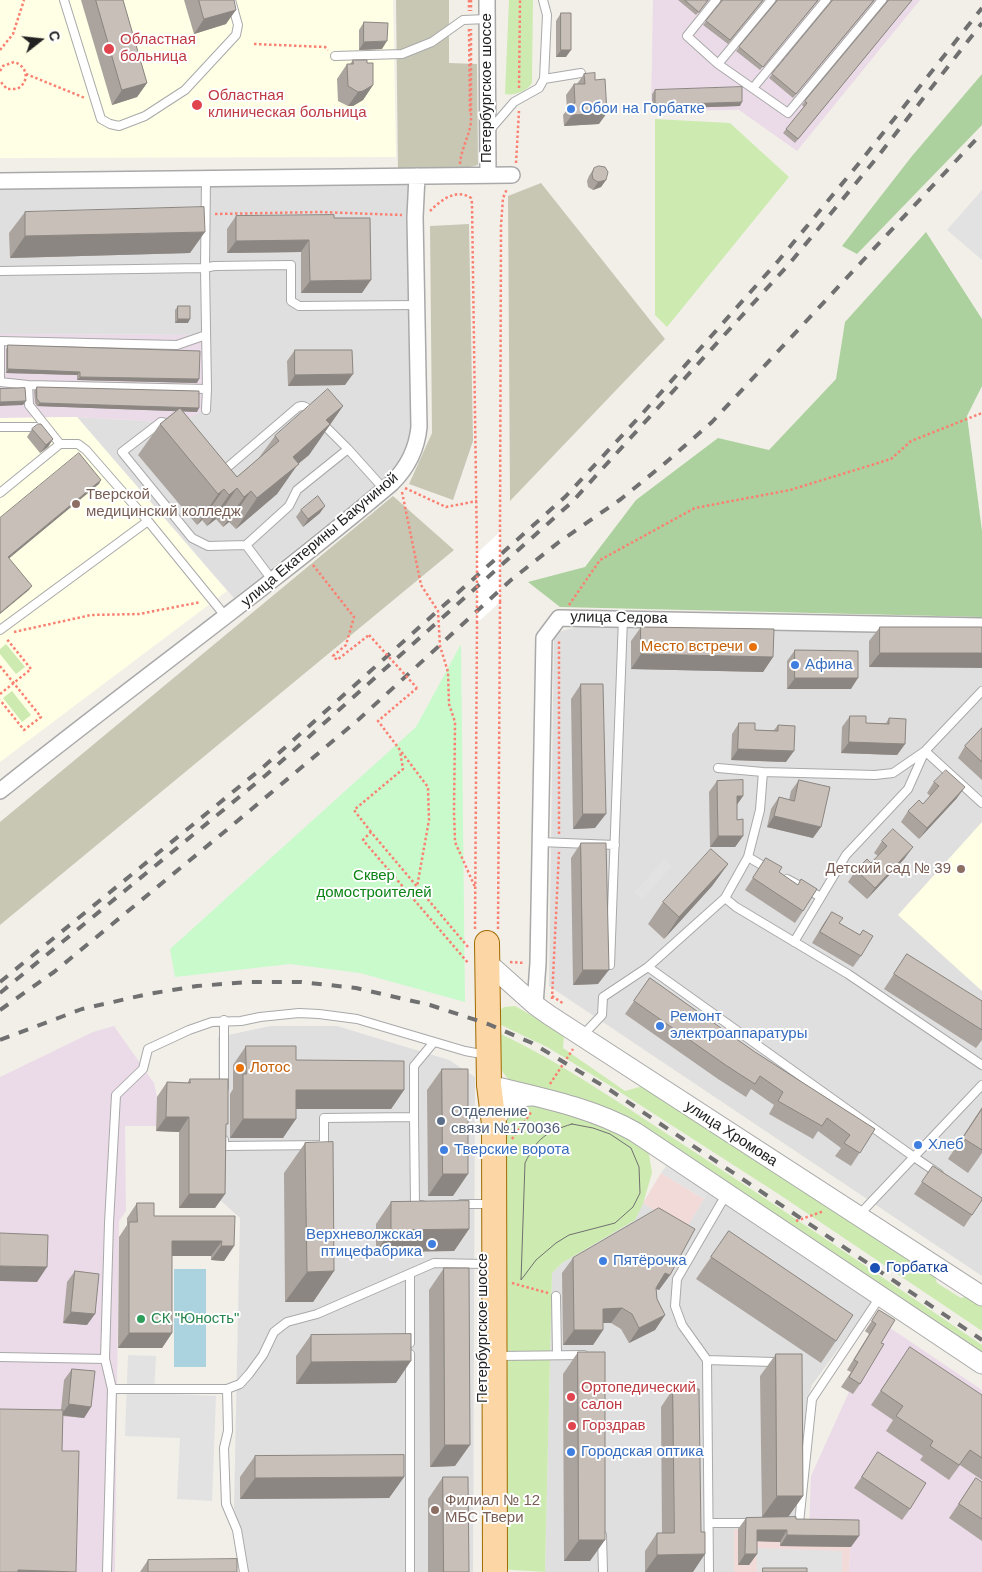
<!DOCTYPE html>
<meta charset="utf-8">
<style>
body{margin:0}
#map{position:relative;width:982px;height:1572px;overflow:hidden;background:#f2efe9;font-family:Arial,sans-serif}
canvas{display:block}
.north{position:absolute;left:15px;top:15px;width:50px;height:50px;-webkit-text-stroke:4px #fff;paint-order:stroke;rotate:74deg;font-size:14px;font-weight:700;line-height:20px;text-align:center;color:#222}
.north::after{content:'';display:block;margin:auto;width:18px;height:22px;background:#222;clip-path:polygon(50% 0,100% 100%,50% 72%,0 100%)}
</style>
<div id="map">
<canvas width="982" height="1572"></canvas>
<div class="north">С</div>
</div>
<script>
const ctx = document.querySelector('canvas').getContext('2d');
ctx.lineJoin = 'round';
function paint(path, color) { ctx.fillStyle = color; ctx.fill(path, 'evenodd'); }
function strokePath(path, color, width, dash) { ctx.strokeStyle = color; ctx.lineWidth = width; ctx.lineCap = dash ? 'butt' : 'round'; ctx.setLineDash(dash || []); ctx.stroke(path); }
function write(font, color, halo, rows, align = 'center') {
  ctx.font = font + ' Arial,sans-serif'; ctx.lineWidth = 4; ctx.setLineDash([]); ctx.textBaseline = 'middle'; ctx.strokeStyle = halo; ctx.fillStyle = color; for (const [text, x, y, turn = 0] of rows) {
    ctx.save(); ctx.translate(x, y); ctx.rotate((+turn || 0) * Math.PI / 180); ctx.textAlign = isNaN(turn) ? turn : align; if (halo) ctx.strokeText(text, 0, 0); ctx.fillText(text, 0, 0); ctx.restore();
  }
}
paint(new Path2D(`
 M412,180l1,253 -15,35 -164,130 -157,-181 84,5 45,-87 -206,-1v-150z
 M577,627l405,7v642l-433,-290 5,-353z
 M271,1026h66l112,34 26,17 -2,495h-226l1,-8 -14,-56 6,-290 -21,-19 -1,-162z
 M708,1192l165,109 -61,84 -5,16 -8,128h-65v43h-189l7,-299 10,-10 73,-43 8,-17 42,26z`), '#e0dfdf');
paint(new Path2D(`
 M661,1173l43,26 -19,31 -42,-27z
 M734,1529l117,3 -2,40h-115z`), '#f2dad9');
paint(new Path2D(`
 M653,0h267l-123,151 -58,-41 -88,1z
 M0,334l206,1v75l-32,14 -13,-2 -84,-5 -77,1z
 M114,1026l40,57 3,14 -1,29h-31l1,85 -7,10 -4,351h-115v-495l93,-45z
 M874,1317l108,73v182h-133l2,-40 -42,-1 2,-55 38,-84 -8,-5 10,-15 -4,-2 22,-36 -4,-3z`), '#ebdbe8');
paint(new Path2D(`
 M0,0h393l3,157 -396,1z
 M77,417l150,174 -227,171v-344z
 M982,822v169l-84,-76z`), '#ffffe5');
paint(new Path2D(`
 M396,0h53v63l28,1 1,101 -31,7 -49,1z
 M541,183l124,156 -155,162 -2,-305z
 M469,224l4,217 -20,59 -44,-16 23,-51 -2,-207z
 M393,496l61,54 -454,375v-103z`), '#c7c7b4');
paint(new Path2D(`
 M509,0h24l-1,83c-5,8 -17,13 -27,11z
 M655,119l75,4 59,54 -122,150 -12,-12z
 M6,644l19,23 -9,7 -16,-20v-5z
 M12,691l19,24 -9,7 -19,-24z
 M515,1006l44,25 5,5 -1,12 62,43 18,-5 219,143 72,45 3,9 24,15 9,-3 12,8v28l-202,-136 -171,-110 -62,-38 -50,-24 1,-11 6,-5z
 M499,1033c67,32 128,75 191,116 98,64 195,130 292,196v8l-377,-242 -95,-31c-15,-12 -11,-29 -11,-47z
 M524,1104h12l57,18 43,20 13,12 3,19 -9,31 -8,16 -73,43 -10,10 -7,299 -47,-3 6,-449 8,-9z`), '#cdebb0');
paint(new Path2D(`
 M982,74v51l-125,129 -15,-8 70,-90z
 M926,232l56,87v67l-15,30 15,115v86l-422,-10 -32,-25 57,-15 51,-67 82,-62 51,12 67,-71 9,-57z`), '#add19e');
paint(new Path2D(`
 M461,644l4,358 -105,-29 -70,-9 -115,13 -5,-28 246,-222z`), '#c8facc');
paint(new Path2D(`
 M982,190v70l-35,-30z
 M664,859l8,7 -30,34 -8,-7z
 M666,1166l42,26 -4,7 -43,-26z
 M128,1355l28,1 -2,37 62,3 -4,105 -35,-2 3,-61 -55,-2z
 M756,1548l86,3v21h-85z`), '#e2e2e2');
paint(new Path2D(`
 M174,1269h32v98h-32z`), '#aad3df');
paint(new Path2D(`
 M500,532v70l-23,21v-70z`), '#fff');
const service = new Path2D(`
 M64,0l37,119 9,5 9,2 26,-10 40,-26 51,-55 2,-10 -7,-25
 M716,0l-29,36 31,28 70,49 94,-113
 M335,56l67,-2 30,-12 31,-22 24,-1
 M718,64l53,-64
 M544,79l37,-6
 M753,88l73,-88
 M489,131l25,-29 25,-14 5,-9 3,-64 -4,-15
 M0,271l205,-3 9,-2 77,-1v36l8,5 118,-1
 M0,382v-41l177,4 29,-10
 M0,382l28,3 179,4
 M28,385l1,20 31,39
 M206,410l1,-21 -2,-121 1,-90
 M321,422l27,27
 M171,424l-10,-2 -39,30 70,86 16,8 38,-1 27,36
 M0,427h45
 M222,472l76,-65c7,-3 10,2 15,7
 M0,493l60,-49h18l8,6 62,71 78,96
 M246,545l43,-39 8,-16 51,-41 36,40
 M0,630l148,-109
 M982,691l-57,60 57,52
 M718,768l45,4 112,3 18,-2 32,-22
 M540,842l75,3
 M748,857l22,13
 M787,879l34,18 -27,45
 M821,897l25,-42 62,-66 16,-36
 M725,898l23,-41 12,-47 3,-38
 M610,965l13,-347
 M648,967l77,-69 11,9 112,67 134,91
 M224,1020v68
 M582,1036l20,-21 1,-18 45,-30 266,190 25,17
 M414,1117v-51l20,-24
 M224,1140v6l100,-1v-27l90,-1 1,88h7
 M461,1204h22
 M858,1216l124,-131
 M410,1275v68
 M556,1296l1,59
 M410,1354v218
 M498,1356l86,-1
 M0,1357l105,2
 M707,1360l66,2
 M112,1389h115l13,-5 9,-10 14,-19 11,-23 13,-10 30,-8 117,-51 49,1
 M227,1389l1,42 -4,17 2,56 11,26 7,42
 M709,1523h43
 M793,1523h6l13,-124 68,-102
 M602,1535l1,37
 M107,1572l5,-183 -7,-30 4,-136 7,-128 27,-26 5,-20 41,-19 23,-8 29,-1 19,-4 39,-4 20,1 38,5 108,32 22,4
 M709,1572l-2,-212 -25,-35 -7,-19 2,-27 50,-86`);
const minor = new Path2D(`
 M487,0l1,175
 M0,181l512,-6
 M0,791c130,-104 265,-201 392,-308 16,-16 25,-35 27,-56l-4,-210 2,-41
 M535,1005l3,-42 6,-325 15,-20 423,8`);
const tertiary = new Path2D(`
 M488,963l47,42 14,10 433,281
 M489,1085c49,12 102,22 146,47l347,232
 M494,1124c6,-17 20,-28 39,-28`);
const primary = new Path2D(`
 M487,943l2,142 5,39 1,448`);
strokePath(service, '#a9a9a9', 10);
strokePath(minor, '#a9a9a9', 18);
strokePath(tertiary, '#a9a9a9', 21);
strokePath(primary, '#a06b00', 26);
strokePath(new Path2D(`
 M469,0v11
 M471,0v11
 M469,29l1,84
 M254,44l71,3 3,3
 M0,50l13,-16 11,-34
 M0,71l3,-5 11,-4c14,4 16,20 3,27h-10l-7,-8
 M26,74l59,24
 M519,88l1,-88
 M516,163l3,-52
 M460,164c1,-15 9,-27 11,-42v-93
 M430,211c11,-11 26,-23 41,-13l1,5 5,350
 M215,214l105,-2 82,3
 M405,488l41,19 31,-6
 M402,492l19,93 17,26 2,35 8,26 1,32 6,18 -1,90 1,30 20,45
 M500,532l1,-307 2,-27 4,-9
 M313,565l41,52 -8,28 -13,11 4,4 32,-25
 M569,605l31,-45 95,-52 95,-18 101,-31 20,-18 71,-28
 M14,632l77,-17 48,-1 62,-12
 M0,666l41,51 -17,13 -24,-30
 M417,688l-39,33 50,66 1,33 -12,67
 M0,694l31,-25 -25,-31
 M371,832l-17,-22 49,-41 -3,-18
 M559,834v-194
 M475,929l2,-306
 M498,929l2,-327
 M468,947l-97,-115 -8,8 106,124
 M510,962l15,1
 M552,996l12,8
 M552,999l7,-147
 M550,1084l23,-35
 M512,1139l20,-28
 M796,1221l28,-10
 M512,1283l36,10`), '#fa8072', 2.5, [2.5, 2.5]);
strokePath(service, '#fff', 8);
strokePath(minor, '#fff', 15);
strokePath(tertiary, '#fff', 19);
strokePath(primary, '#fcd6a4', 24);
strokePath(new Path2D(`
 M572,1124l21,4 17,6 21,14 8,19 1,26 -7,14 -18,16 -46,12 -13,8 -20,17 -15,20 4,-117c12,-25 21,-31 47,-39z`), '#707070', 1);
strokePath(new Path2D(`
 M0,982l261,-213 305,-273 75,-81 138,-155 81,-98 122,-154
 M0,993l266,-218 306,-273 218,-239 85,-103 107,-137
 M0,1010l54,-38 175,-144 129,-108 153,-140 48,-38 62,-43 43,-35 48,-42 270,-289
 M0,1040l82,-31 66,-15 49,-8 53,-4h51l55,6 74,17 58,19 44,19 78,47 372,250`), '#707070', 4, [10, 10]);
strokePath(new Path2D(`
 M500,602v-70
 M477,623v-70
 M369,635l48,53`), '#fa8072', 2.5, [2.5, 2.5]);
paint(new Path2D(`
 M81,0h42l24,83 -10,14 -25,8z
 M184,0h50l-8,24 -32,10z
 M678,0h31l-13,15z
 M720,0h44l-36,44 -25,-19 18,-22z
 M776,0h43l-59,70 -24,-19 40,-49z
 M831,0h44l-82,98 -24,-20 62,-76z
 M887,0h25l-117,143 -12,-10 21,-26 -2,-2 3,-4 82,-99z
 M561,13l5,44h-10v-36z
 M364,22l18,27 -23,1v-20z
 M353,60l14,3 6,22 -10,15 -10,6h-5l-10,-5 -1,-22 10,-15h3z
 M584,74l15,50 -35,2 -1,-11 4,-5 -1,-15 8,-11h3z
 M655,90l85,16 -88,3v-15z
 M594,168l12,12 -5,7 -8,3 -5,-3 -1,-6 2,-5z
 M25,212l165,41 -180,5 -1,-25z
 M236,216l98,2 28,75h-61v-41l-74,1v-24z
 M178,306l10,17h-13v-13z
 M8,345l189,38 -120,-3v-5l-71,-2v-24z
 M295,350l50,35 -57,1 -1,-25z
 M37,387l160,25 -15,-1 55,66 21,-18 17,-23 68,-30 -34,49 -11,9 -21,30 -41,35 -7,-7 -6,5 -7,-8 -9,7 -5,-6 -5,5 -59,-70 22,-31 16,-13 -139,-5 -2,-3 -1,-12z
 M32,429l21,10 -5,8 -8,6 -13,-16z
 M301,510l19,3 -17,14 -7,-10z
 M641,627l132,30 -10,15 -132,-3v-28z
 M880,627h102l-113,40v-26z
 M795,650l56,39h-64v-28z
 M581,684l14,144 -22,1 -2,-130z
 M850,716l16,7h20l3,-5 16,26 -8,11 -56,-2 1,-26z
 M739,723l16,7h19l4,-5 8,37 -55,-2 1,-26z
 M982,728v52l-24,-22 7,-12z
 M799,780l14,58 -46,-11 4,-18 8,-12 10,3 2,-9z
 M717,781l26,15 -6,9v15l6,16 -8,11h-25l-1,-55z
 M934,782l23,16 -38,41 -18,-17 7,-11 15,-7 7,-8 -3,-3z
 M882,841l23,17 -38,41 -19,-17 8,-12 15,-7 7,-7 -4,-3z
 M581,843l17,141 -25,1 -2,-127z
 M766,858l13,14 24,39 -8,12 -50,-33z
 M728,864l-16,22 -48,53 -16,-15 15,-22z
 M832,912l7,11 21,12 3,-5 -2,26 -8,11 -41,-24 12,-20z
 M907,954l75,47v39l-6,8 -92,-59z
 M650,978l105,74 120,77 -24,37 -16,-10 6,-8 -23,-17 -5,8 -44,-25 5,-9 -23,-16 -5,8 -28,-18 -93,-65z
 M246,1046l50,14 108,30 -13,19h-95l-13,29h-53v-44l3,-5v-24z
 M442,1069l11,127h-25l-1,-106z
 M190,1079l36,48 -1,67 -10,14h-36v-76l-23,-1 1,-34 10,-15 20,1z
 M982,1107v46l-14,20 -20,-14z
 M305,1143l29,128 -21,31h-28l-1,-129z
 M933,1166l49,34 -18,27 -50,-33z
 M391,1202l78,27 -15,22 -78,1v-28z
 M137,1203l17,13 80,30 -10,15 -13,-1v-4h-39v77l-10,15h-44l1,-111 8,-12v-7z
 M729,1231l107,110 -15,22 -125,-84z
 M573,1258l97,17 -11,15 -3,-1 1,10 8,16 -10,15 -26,13 -8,-14 -10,-6h-8v7l-10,15h-30l-1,-72z
 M444,1268l11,198 -25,1 -1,-177z
 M75,1271l12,54 -24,-2 4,-41z
 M879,1310l2,33 -21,41 -7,10 -12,-7 10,-15 -4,-2 22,-36 -4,-3z
 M311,1335l85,48 -100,1v-28z
 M578,1352l12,209h-26l-1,-187z
 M776,1354l27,142 -15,21h-26l-2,-141z
 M900,1362l82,33v85l-22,-15 -11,15 -29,-20 3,-4 -37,-25 7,-11 -22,-15z
 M72,1369l19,38 -7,11 -21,-2 -2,-6 3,-30z
 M673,1389l20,183h-48v-21l12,-18h5l-1,-126z
 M255,1456l149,21 -15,21 -149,1v-22z
 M871,1463l39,46 -8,11 -48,-32z
 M443,1477l26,95h-41v-73z
 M976,1478l6,4v59l-33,-23z
 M746,1518l50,1 55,28 -71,-1v-4l-23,-1v13l-8,11h-11v-36z
 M148,1560l89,12h-97z`), '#aba49e');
paint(new Path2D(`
 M236,10l-10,14 -32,10 10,-15z
 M387,41l-5,8 -23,1 5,-8z
 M561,50h10l-5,7h-10z
 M147,83l-10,14 -25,8 10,-15z
 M373,85l-10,15 -10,6h-5l10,-14z
 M742,102l-2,4 -88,3 3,-4z
 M607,113l-8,11 -35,2 8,-11z
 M606,180l-5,7 -8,3 5,-8z
 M205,232l-15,21 -180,5 15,-22z
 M309,240l-8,12 -74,1 9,-12z
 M371,280l-9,13h-61l9,-12z
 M178,319h12l-2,4h-13z
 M8,369l72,3 -3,3 -71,-2z
 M353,374l-8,11 -57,1 7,-11z
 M80,377l119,2 -2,4 -120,-3z
 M26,401l-3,4 -23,1v-4z
 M40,403l159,5 -2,4 -160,-6z
 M343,406l-34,49 -11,9 -21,30 -41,35 21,-31 36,-41 33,-37z
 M53,439l-5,8 -8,6 6,-8z
 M101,480l-2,4 -93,77 2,-4z
 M237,488l-21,31 -9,7 22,-31z
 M224,489l-22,31 -5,5 21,-31z
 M251,491l-22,31 -6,5 21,-30z
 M325,506l-5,7 -17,14 5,-8z
 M32,586l-3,4 -29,24v-1z
 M880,653h102v15l-113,-1z
 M641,654l132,3 -10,15 -132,-3z
 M795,678h63l-7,11h-64z
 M849,742l56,2 -8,11 -56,-2z
 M738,749l56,2 -8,11 -55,-2z
 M965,787l-8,11 -38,41 8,-11z
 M737,796h6l-8,11z
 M583,814h23l-11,14 -22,1z
 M774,816l47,11 -8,11 -46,-11z
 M718,836h25l-8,11h-25z
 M913,847l-8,11 -38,41 8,-11z
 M728,864l-16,22 -48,53 15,-22z
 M583,970h26l-11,14 -25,1z
 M296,1090h108l-13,19h-108z
 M166,1117h23l-10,15 -23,-1z
 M243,1119h53l-13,19h-53z
 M443,1174h25l-15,22h-25z
 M189,1194h36l-10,14h-36z
 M469,1229l-15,22 -78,1 15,-22z
 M172,1241h50l-11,15h-49z
 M221,1246h13l-10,15 -13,-1z
 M0,1266l47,1 -10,15 -37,-1z
 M334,1271l-21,31h-28l22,-30z
 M665,1273l5,2 -11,15 -5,-2z
 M622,1308l-11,15h-18l10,-14z
 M71,1312l24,2 -8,11 -24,-2z
 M665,1315l-10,15 -26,13 10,-15z
 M574,1330h29l-10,15h-30z
 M129,1333h43l-10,15h-44z
 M411,1361l-15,22 -100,1 15,-22z
 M69,1404l22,3 -7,11 -23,-3z
 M445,1445h25l-15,21 -25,1z
 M404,1477l-15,21 -149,1 15,-21z
 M777,1496h26l-15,21h-26z
 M757,1530h30l-7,12 -31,-1z
 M787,1535l72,1 -8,11 -71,-1z
 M579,1540h26l-15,21h-26z
 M705,1554l-12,18h-48l12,-17z
 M745,1554h12l-8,11h-11z
 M18,1570l58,2h-59z`), '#8b8681');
const building = new Path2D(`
 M96,0h27l24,83 -25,7z
 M199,0h35l2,10 -32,9z
 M685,0h23l-9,12z
 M723,0h40l-33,40 -24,-19z
 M778,0h40l-55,67 -24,-20z
 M833,0h41l-78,94 -24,-20z
 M889,0h23l-114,139 -12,-10 21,-26 -2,-2z
 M561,13h10v37h-10z
 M364,22l24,1 -1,18 -23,1z
 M353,60h14v3h6v22l-10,6 -5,1 -10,-6 -1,-22h6z
 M595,73v7l10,-1 2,34 -35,2 -1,-11 4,-1 -1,-19h11l-1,-10z
 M742,87v15l-87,3v-15z
 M599,166l6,1 3,5 -2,8 -8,2 -5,-3 -1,-5 2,-6z
 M204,207l1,25 -180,4v-24z
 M334,215v3h36l1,62 -61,1 -1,-41 -73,1v-25z
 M178,306h12v13h-12z
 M8,345l192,6 -1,28 -119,-2v-5l-72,-3z
 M295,350h57l1,24 -58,1z
 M37,387l162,4v17l-159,-5 -3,-4z
 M25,388l1,13 -26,1v-13z
 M328,389l15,17 -17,14 4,4 -37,33 6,7 -42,34 -6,-7 -7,6 -7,-9 -8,7 -5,-6 -6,5 -58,-70 20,-16 57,69 42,-36 -4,-5z
 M38,424h3l12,15 -7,6 -14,-16z
 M79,453l22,27 -93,77 24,29 -32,27v-95z
 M318,496l7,10 -17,13 -7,-9z
 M641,627l133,2 -1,28 -132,-3z
 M880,627h102v26h-102z
 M795,650l63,1v27h-63z
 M581,684h22l3,130h-23z
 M850,716h16v7l23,1v-6l17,1 -1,25 -56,-2z
 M739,723h16v7l23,1v-6l17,1 -1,25 -56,-2z
 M982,728v34l-17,-16z
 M946,770l19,17 -38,41 -19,-17 11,-11 4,4 16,-18 -5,-4z
 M743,780v16h-6v24l6,-1v17h-25l-1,-55z
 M799,780l31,7 -9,40 -47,-11 5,-19 15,4z
 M893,829l20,18 -38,41 -19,-18 11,-11 4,4 16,-17 -5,-5z
 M581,843h25l3,127h-26z
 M711,849l17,15 -49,53 -16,-15z
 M766,858l16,9 -3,5 19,13 3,-6 16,10 -14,22 -50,-33z
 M832,912l11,6 -4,5 21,12 3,-5 10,6 -12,20 -41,-24z
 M907,954l75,47v29l-88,-56z
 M650,978l105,74 120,77 -15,24 -16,-10 6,-8 -23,-17 -5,8 -44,-25 5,-9 -23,-16 -5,8 -28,-18 -93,-65z
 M246,1046h50v14l108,1v29h-108v29h-53v-45h3z
 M442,1069h26v105h-25z
 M190,1079h38v45h-2l-1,70h-36v-77h-23l1,-35 23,1z
 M982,1109v41l-19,-12z
 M333,1142l1,129 -27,1 -2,-129z
 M933,1166l49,32v2l-10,15 -50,-33z
 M469,1201v28l-78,1v-28z
 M137,1203h17v13h81l-1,30h-13l1,-5h-50v92h-43v-111h8z
 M659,1208l36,21 -25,46 -5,-2 -9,15 1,11 8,16 -26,13 -7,-14 -10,-6 -19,1v21h-29l-1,-72z
 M729,1231l124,84 -17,26 -125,-84z
 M0,1233l48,2 -1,32 -47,-1z
 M444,1268h25l1,177h-25z
 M75,1271l24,3 -4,40 -24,-2z
 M879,1310l16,10 -14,23 3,1 -24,40 -11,-7 9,-15 -4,-2 22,-36 -4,-3z
 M411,1334v27l-100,1v-27z
 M910,1347l72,48v63l-12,-8 -11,15 -29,-19 3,-5 -37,-25 7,-10 -22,-15z
 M578,1352h27v188h-26z
 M776,1354h26l1,142h-26z
 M72,1369l23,2 -4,36 -22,-3z
 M673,1389h26l2,143h4v22l-48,1v-22h17z
 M0,1409l63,1 -1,41h17l-3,121 -58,-2v2h-18z
 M878,1452l48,31 -16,26 -48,-32z
 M404,1455v22l-149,1v-22z
 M443,1477h25l1,95h-25z
 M976,1478l6,4v37l-23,-15z
 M796,1517v2l63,1v16l-72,-1v-5h-30v24h-12l1,-36z
 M237,1559v13h-89v-12z
 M763,1568h44v4h-44z`);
paint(building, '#c7bfb8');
strokePath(building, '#8b8681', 1);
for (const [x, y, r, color] of [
 [109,49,6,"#e0444e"],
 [197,105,6,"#e0444e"],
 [571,109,5,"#3f7fe0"],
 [76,504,5,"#8d6e63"],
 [753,647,5,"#e8710a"],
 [795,665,5,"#3f7fe0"],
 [961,869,5,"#8d6e63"],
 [660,1026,5,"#3f7fe0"],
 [240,1068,5,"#e8710a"],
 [441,1121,5,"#5c6f8a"],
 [918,1145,5,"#3f7fe0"],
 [444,1150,5,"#3f7fe0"],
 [432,1244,5,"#3f7fe0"],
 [603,1261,5,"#3f7fe0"],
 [875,1268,6,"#1a4fb4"],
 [141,1319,5,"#2e9e5b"],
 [571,1397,5,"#e0444e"],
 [572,1426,5,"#e0444e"],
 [571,1452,5,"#3f7fe0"],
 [435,1510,5,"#8d6e63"]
]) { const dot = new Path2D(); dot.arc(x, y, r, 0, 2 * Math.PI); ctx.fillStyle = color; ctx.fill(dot); strokePath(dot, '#fff', 2); }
write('15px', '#be3a42', '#fff', [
 ["Областная",120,40],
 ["больница",120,57],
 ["Областная",208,96],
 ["клиническая больница",208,113],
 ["Ортопедический",581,1388],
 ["салон",581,1405],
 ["Горздрав",582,1426]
], 'left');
write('15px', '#222', '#fff', [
 ["Петербургское шоссе",487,88,-90],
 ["улица Екатерины Бакуниной",320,540,-40],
 ["улица Седова",619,618,1],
 ["улица Хромова",731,1134,33],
 ["Петербургское шоссе",483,1328,-90]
]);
write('15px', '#366cbe', '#fff', [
 ["Обои на Горбатке",581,109],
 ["Афина",805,665],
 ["Ремонт",670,1017],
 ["электроаппаратуры",670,1034],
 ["Хлеб",928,1145],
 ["Тверские ворота",454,1150],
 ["Верхневолжская",422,1235,"right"],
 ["птицефабрика",422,1252,"right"],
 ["Пятёрочка",613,1261],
 ["Городская оптика",581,1452]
], 'left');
write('15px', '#785e54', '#fff', [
 ["Тверской",86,495],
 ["медицинский колледж",86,512],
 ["Детский сад № 39",951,869,"right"],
 ["Филиал № 12",445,1501],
 ["МБС Твери",445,1518]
], 'left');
write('15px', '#c56008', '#fff', [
 ["Место встречи",743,647],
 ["Лотос",250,1068,"left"]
], 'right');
write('15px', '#0c8416', '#fff', [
 ["Сквер",374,876],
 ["домостроителей",374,893]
]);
write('15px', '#4e5e75', '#fff', [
 ["Отделение",451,1112],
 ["связи №170036",451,1129]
], 'left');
write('15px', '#164399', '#fff', [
 ["Горбатка",886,1268]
], 'left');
write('15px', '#27864d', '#fff', [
 ["СК \"Юность\"",151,1319]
], 'left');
</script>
